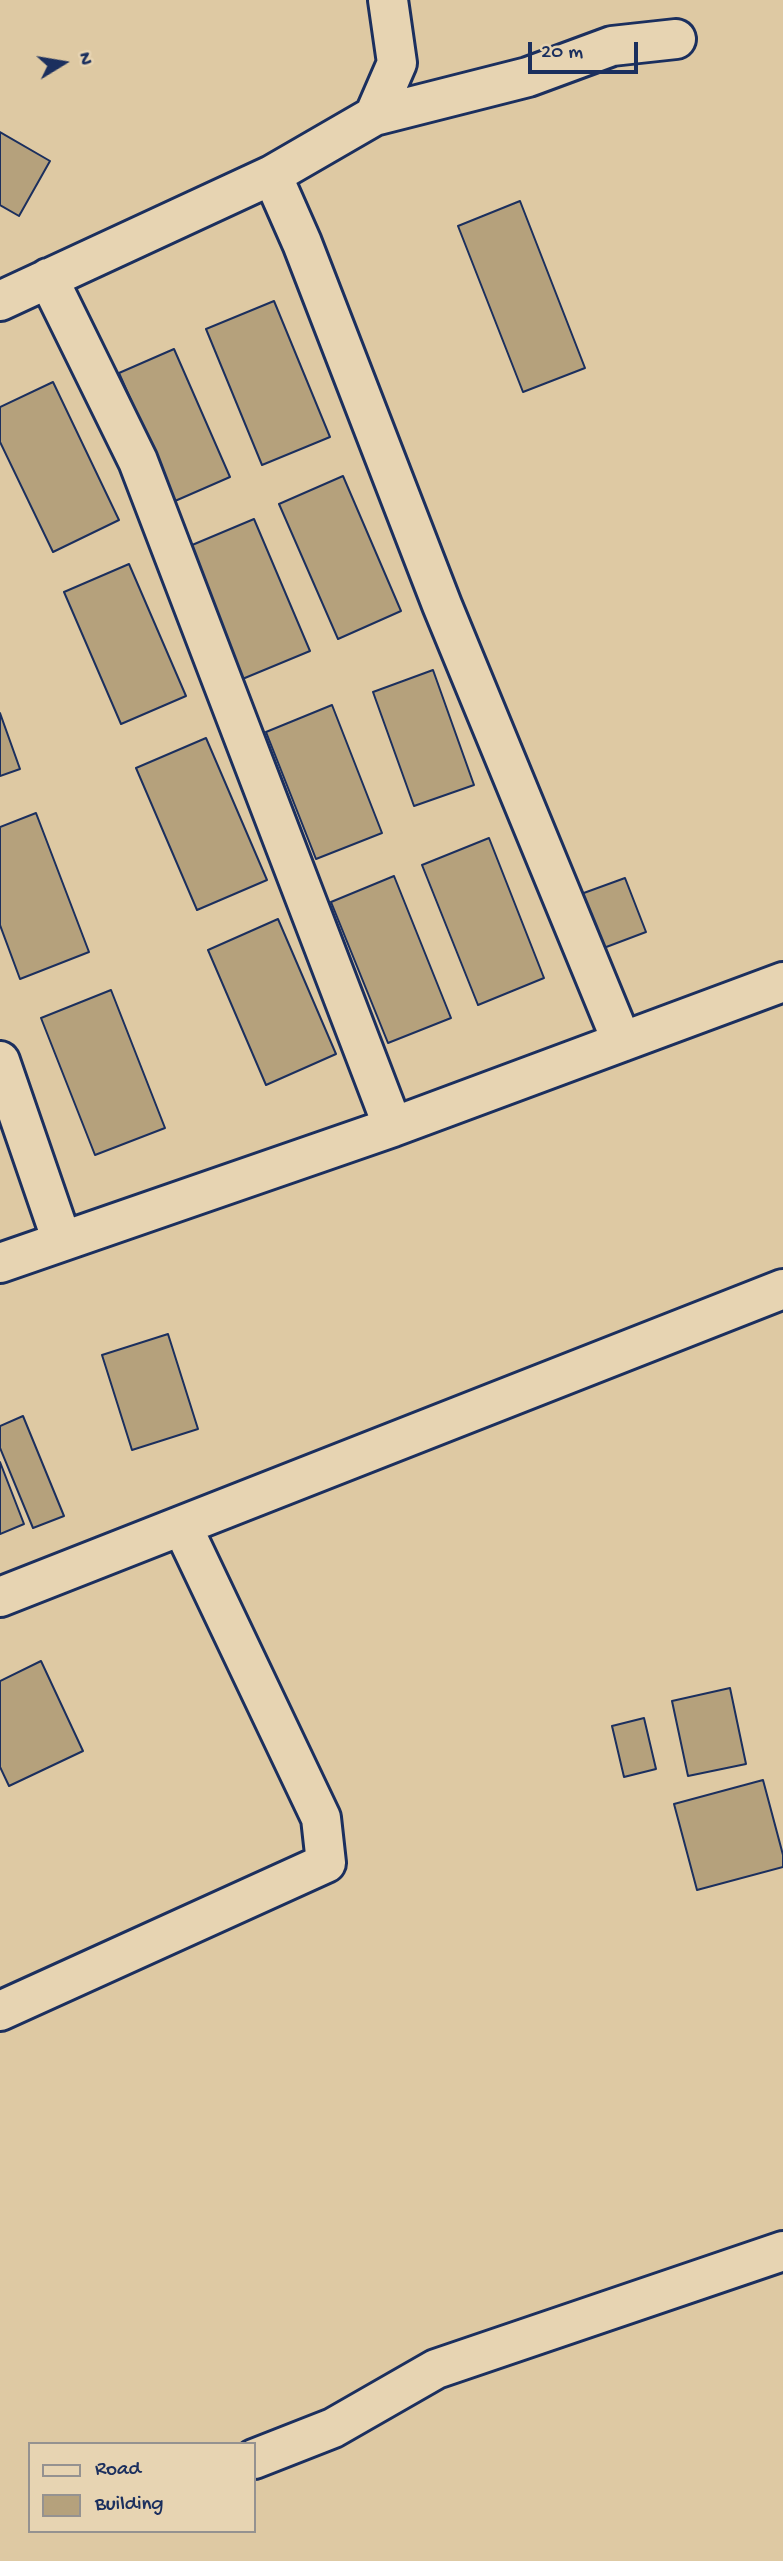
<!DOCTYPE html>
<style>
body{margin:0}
#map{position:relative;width:783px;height:2561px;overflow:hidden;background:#dec9a3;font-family:"Gochi Hand",sans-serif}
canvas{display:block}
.legend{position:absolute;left:28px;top:2442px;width:228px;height:91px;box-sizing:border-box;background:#e7d4b2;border:2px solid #959290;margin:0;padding:9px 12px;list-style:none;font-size:21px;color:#1b2f5e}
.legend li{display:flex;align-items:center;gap:14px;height:35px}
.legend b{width:35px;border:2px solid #959290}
.north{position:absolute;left:28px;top:28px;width:70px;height:70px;-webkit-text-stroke:5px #e7d4b2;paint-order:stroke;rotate:79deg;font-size:19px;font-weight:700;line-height:28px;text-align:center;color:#1b2f5e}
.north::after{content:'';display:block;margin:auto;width:24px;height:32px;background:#1b2f5e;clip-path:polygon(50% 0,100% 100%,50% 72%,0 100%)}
.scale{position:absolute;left:528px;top:42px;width:110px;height:32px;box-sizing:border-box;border:4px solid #1b2f5e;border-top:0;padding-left:9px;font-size:21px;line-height:24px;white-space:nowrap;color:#1b2f5e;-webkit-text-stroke:5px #e7d4b2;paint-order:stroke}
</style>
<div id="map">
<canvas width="783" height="2561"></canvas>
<ul class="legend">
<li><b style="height:9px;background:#e7d4b2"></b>Road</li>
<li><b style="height:19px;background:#b5a17c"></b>Building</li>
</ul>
<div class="north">N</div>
<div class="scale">20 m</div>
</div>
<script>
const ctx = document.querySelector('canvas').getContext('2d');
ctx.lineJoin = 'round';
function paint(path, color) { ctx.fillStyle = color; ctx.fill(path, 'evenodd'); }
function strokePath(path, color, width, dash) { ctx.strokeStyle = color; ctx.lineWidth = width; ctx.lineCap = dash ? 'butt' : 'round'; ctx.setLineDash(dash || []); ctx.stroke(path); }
const building = new Path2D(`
 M0,132l50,29 -31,55 -19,-11z
 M520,201l65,167 -62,24 -65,-166z
 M274,301l56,136 -68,28 -56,-136z
 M174,349l56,128 -55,24 -56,-128z
 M53,382l66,138 -66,32 -53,-110v-35z
 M343,476l58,135 -63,28 -59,-135z
 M254,519l56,132 -70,29 -55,-132z
 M129,564l57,132 -65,28 -57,-132z
 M433,670l41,115 -60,21 -41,-114z
 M332,705l50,128 -66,26 -50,-127z
 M0,713l20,56 -20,7z
 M206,738l61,142 -70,30 -61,-142z
 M36,813l53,139 -69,27 -20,-54v-98z
 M489,838l55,140 -66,27 -56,-140z
 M394,876l57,142 -63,25 -57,-141z
 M625,878l21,54 -45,17 -20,-55z
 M278,919l58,135 -70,31 -58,-135z
 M111,990l54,138 -70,27 -54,-137z
 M168,1334l30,95 -66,21 -30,-95z
 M23,1416l41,100 -31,12 -33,-80v-22z
 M0,1462l24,62 -24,10z
 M41,1661l42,90 -74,35 -9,-19v-86z
 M730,1688l16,76 -58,12 -16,-75z
 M644,1718l12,51 -32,8 -12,-51z
 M763,1780l20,75v12l-86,23 -23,-86z`);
paint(building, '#b5a17c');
strokePath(building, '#1b2f5e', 2);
const street = new Path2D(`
 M374,116l154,-39 84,-31 64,-7
 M272,175l30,68 140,362 180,437
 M48,278l90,183 255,666
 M0,301l272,-126 102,-59 23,-53 -9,-63
 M0,1061l62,180
 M0,1263l393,-136 390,-145
 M0,1597l783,-308
 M0,2011l326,-148 -5,-45 -139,-292
 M254,2459l79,-31 103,-59 347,-118`);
strokePath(street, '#1b2f5e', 44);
strokePath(street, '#e7d4b2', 38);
</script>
